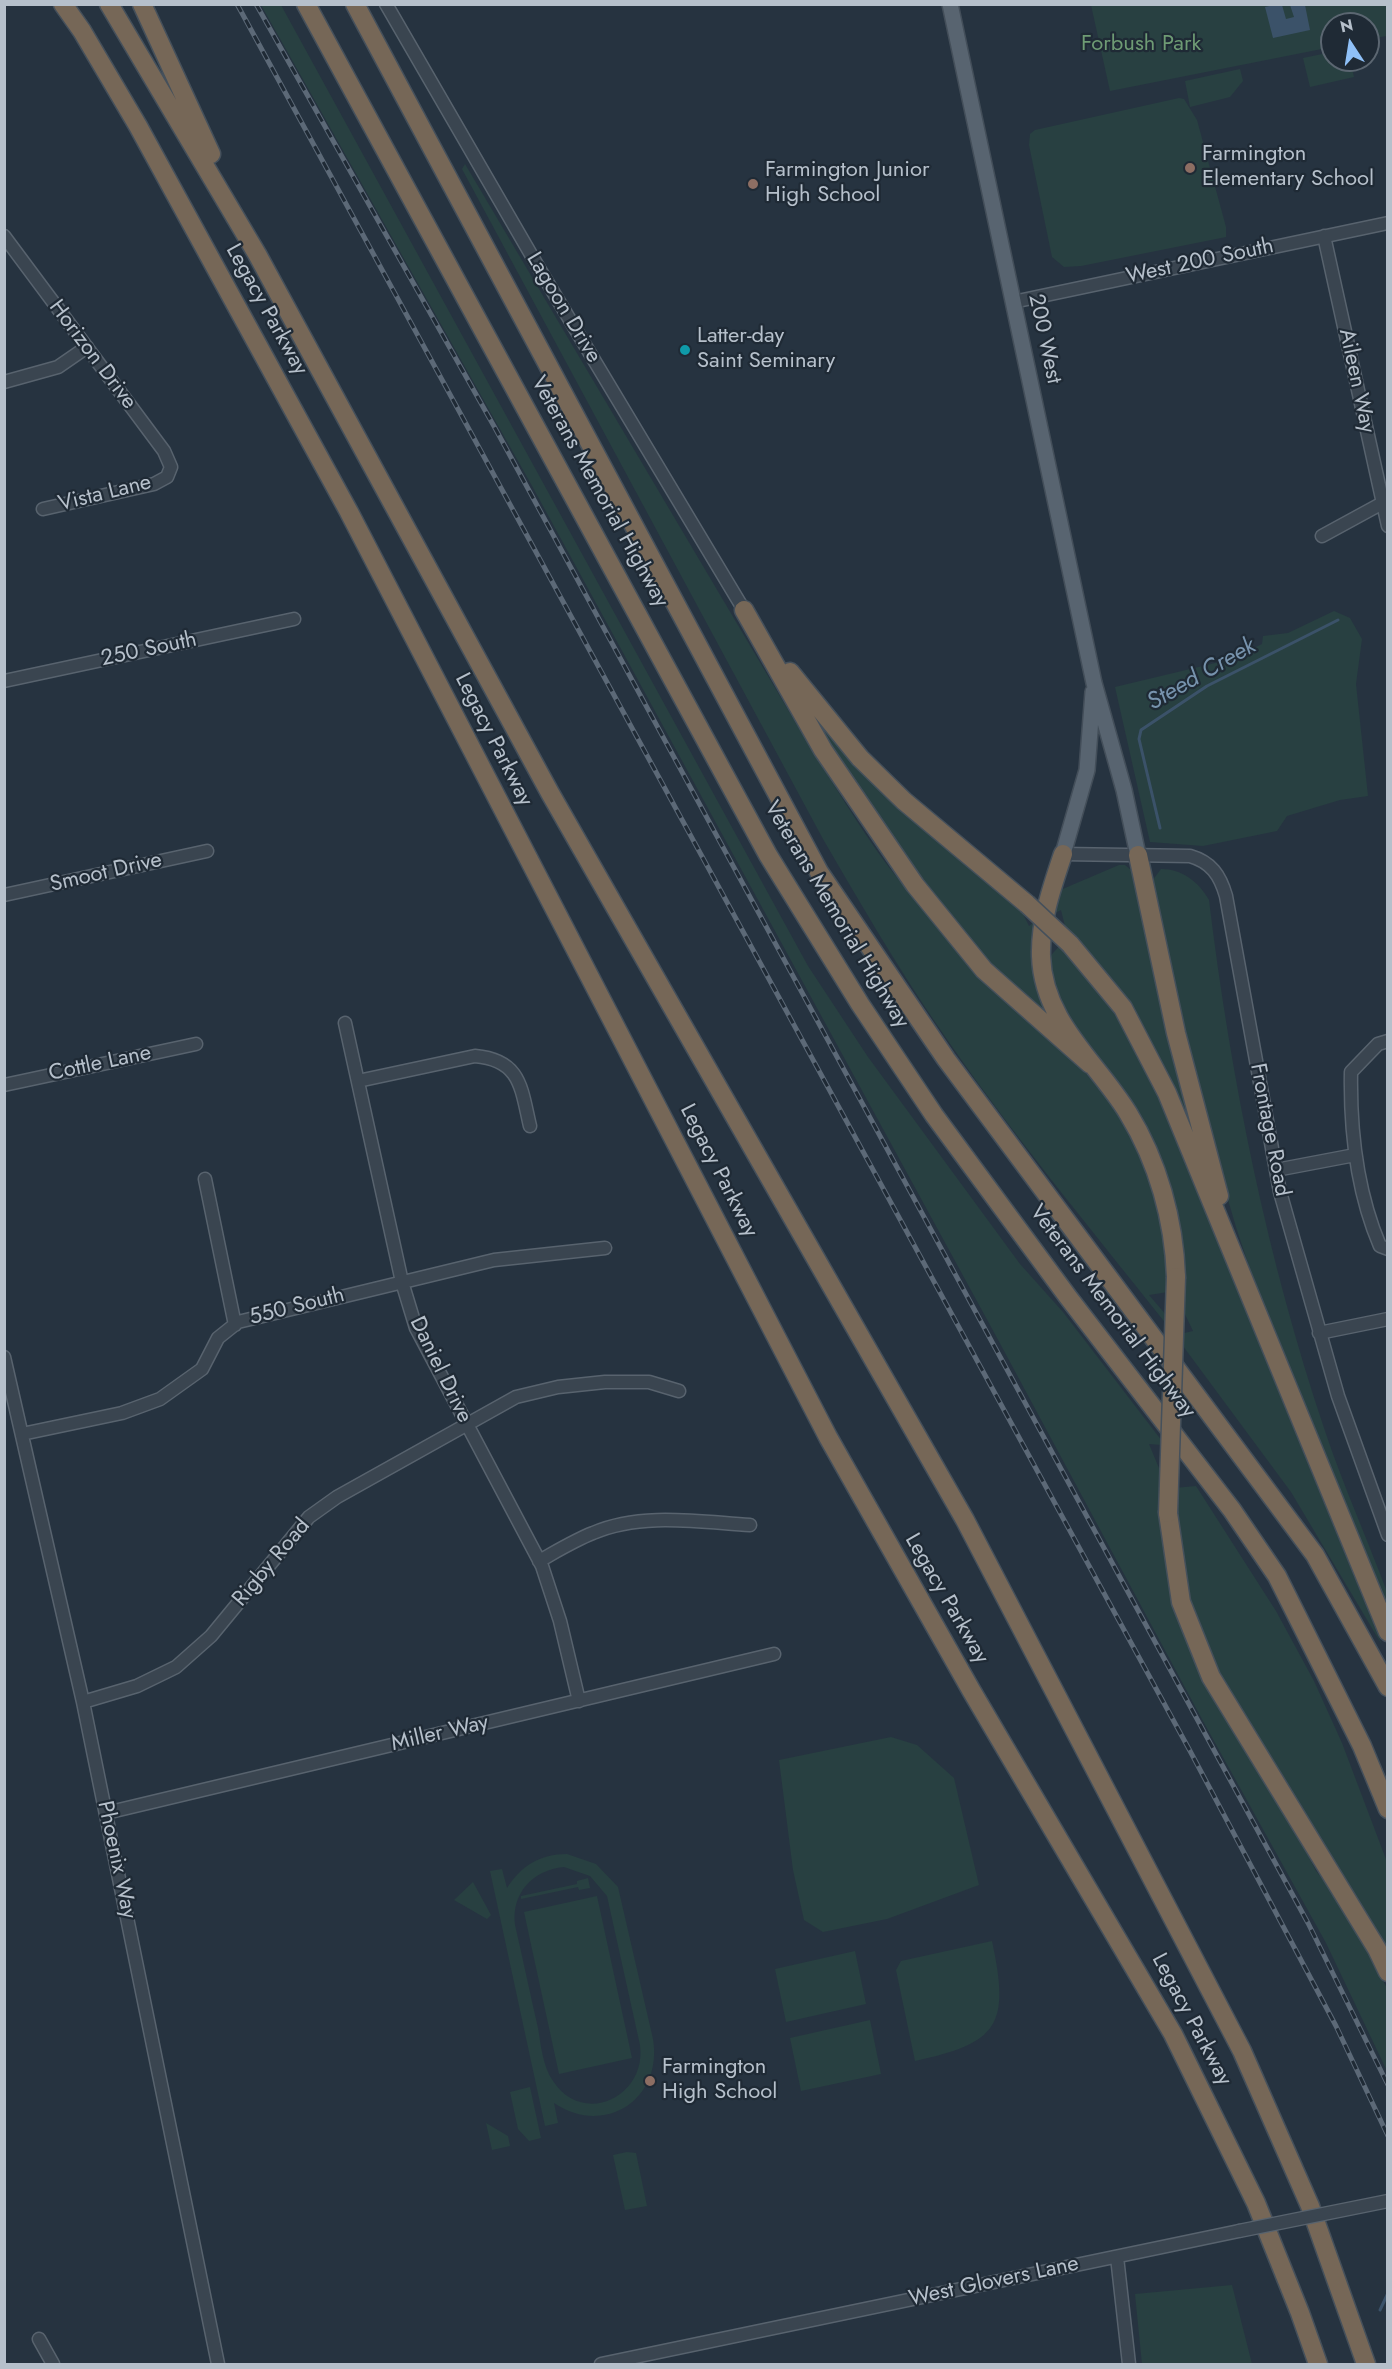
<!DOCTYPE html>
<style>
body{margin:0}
#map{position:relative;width:1392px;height:2369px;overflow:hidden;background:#263340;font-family:Jost,sans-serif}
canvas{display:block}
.frame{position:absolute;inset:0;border:6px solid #b6c0cb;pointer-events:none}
.north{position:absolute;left:1320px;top:12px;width:60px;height:60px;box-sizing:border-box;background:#1f2a35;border:2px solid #5b6671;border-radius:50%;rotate:348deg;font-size:16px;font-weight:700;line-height:24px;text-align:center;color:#b6c0cb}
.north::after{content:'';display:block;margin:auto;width:21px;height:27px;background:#8fc0f7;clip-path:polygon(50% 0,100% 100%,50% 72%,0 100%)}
</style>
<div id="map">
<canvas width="1392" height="2369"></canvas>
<div class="frame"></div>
<div class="north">N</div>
</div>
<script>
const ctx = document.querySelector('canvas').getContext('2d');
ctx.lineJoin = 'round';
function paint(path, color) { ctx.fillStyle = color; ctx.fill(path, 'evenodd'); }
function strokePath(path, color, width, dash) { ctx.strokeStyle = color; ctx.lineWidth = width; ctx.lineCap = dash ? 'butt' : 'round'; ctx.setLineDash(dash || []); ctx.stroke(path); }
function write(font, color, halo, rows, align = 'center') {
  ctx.font = font + ' Jost,sans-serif'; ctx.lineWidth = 4.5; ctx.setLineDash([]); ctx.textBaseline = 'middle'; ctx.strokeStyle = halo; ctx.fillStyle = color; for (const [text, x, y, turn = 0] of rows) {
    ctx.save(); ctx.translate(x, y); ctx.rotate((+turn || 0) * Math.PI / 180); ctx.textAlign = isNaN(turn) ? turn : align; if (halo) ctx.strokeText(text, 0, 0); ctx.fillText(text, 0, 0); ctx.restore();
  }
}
paint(new Path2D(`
 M261,5h20l527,961 60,91 152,207 43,48 99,129v4l-13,-1 12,29 9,111 146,287 23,28 48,89v83l-61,-128 -123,-222 -207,-385 -465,-852z
 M1091,5h296v31l-19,3v-15h-36v23l-222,44z
 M1332,52v8h18l4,17 -44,10 -7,-29z
 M1240,69l3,12 -13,16 -40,10 -5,-26z
 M1179,98l5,1 13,21 29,107v10l-145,29 -17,1 -12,-10 -23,-112 1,-11 5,-4z
 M465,164l351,593c32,49 62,102 102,145 39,44 83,85 125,127 38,38 75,75 97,125 20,43 26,91 28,138l-19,3 18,21v9c-79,-100 -161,-198 -232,-303 -40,-59 -76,-121 -112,-183l-361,-670z
 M1334,611l16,7 12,21 -6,45 12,112 -28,4 -53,16 -10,15 -74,15 -53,-4 -35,-155 117,-28 30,-15 1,-8 25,-3z
 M792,686l228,222 9,18 6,-5c-8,42 2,63 18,101l-72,-68 -64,-72z
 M1119,865h6l6,5 73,295 -78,-164 -34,-45 -26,-26 -5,-20 -8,4 5,-23z
 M1161,869c21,0 38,13 48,31 22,181 58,358 116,531 18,54 42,107 62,161v21l-127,-313 -24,-73 -42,-143 -42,-203z
 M1061,944l61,80 31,59 229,562 -91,-153 -111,-150v-8l13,-3 -12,-25 -4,-94 -116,-208 -15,-43z
 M1196,1486l80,125 38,70 28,62 45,119v96l-161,-265 -43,-109 -9,-96z
 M891,1737l26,8 37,33 25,107 -92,34 -64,13 -19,-12 -11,-50 -14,-110z
 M567,1854l29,10 22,23 35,152c10,61 -49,98 -99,64l4,20 -13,3 -55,-255 12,-2 5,19c14,-22 33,-34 60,-34zM564,1867l26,9 17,20 33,149c7,52 -57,82 -87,36 -10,-14 -12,-35 -15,-53 -8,-34 -15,-69 -23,-103 -4,-32 18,-55 49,-58z
 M588,1878l2,10 -11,2 -1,-3 -57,12v-3l56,-12v-3z
 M473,1882l18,33 -4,4 -33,-19z
 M597,1896l35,162 -73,16 -35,-162z
 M992,1941c18,84 7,102 -77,120l-19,-91 5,-9z
 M855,1951l11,53 -80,18 -11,-53z
 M870,2020l11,54 -80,17 -11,-53z
 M530,2087l11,51 -12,3 -11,-12 -8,-37z
 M486,2123l22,13 2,10 -18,4z
 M627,2152l9,1 11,53 -22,4 -12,-55z
 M1232,2285l20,79h-110l-7,-70z`), '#284041');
paint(new Path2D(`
 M1274,5h8l4,14 8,-2 -4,-12h15l5,25 -37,8 -8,-31z`), '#3b5269');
strokePath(new Path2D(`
 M1160,828l-21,-89 2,-9 66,-44 131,-66
 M1380,2310l8,-17`), '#3b5269', 3);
const minor = new Path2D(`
 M386,4l154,266 204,340
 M4,236l160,215 7,16 -4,10 -13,7 -111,25
 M1324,236l64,290
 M1013,302l375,-79
 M4,382l54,-15 29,-20
 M1322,536l66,-36
 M4,681l290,-62
 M1063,854l127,2c21,6 30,19 36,40l54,296 58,204 50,139
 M4,895l203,-44
 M345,1023l57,259 14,46 126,238 18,55 19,80
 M1388,1041l-10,3 -27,28c-1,58 6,120 29,174l8,3
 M358,1081l117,-25c46,4 46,32 55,70
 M4,1085l192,-41
 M1276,1170l79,-15
 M205,1179l30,146
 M1319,1333l69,-14
 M4,1357l79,345 135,662
 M22,1434l100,-21 38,-14 42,-30 16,-31 20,-16 256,-62 111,-12
 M539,1561c18,-10 36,-21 54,-28 48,-21 107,-11 157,-8
 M83,1702l54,-16 39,-19 35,-31 98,-119 28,-20 179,-100 42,-10 47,-5h44l30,9
 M106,1813l668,-159
 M1117,2257l12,107
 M39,2339l14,25
 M601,2364l638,-133`);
const major = new Path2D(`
 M950,4l144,679 30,107 14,65
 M1063,854l24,-84 6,-78`);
const highway = new Path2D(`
 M63,4l19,27 56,95 211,386 479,925 143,253 202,344 83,169 44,110 18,51
 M109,4l148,250 293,539 415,727 277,531 68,155 56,158
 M142,4l69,150
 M306,4l462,851 92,149 74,111 134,182 164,213 45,66 85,170 26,63
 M355,4l464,868 127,187 369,496 73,132
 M744,610l79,140 92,135 69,85 106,94
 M790,672l70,86 44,43 123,103
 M1063,854c-11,33 -23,67 -22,102 2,66 56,106 87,157 30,49 46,107 48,164
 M1138,855l38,178 43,163
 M1070,944l53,64 44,85 221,539
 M1168,1513l13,89 30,75 166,272 11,23`);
strokePath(minor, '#58636e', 15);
strokePath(major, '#434e59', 18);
strokePath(highway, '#45505b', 21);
strokePath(minor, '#3a4550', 12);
strokePath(major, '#586470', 15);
strokePath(highway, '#766757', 18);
const rail = new Path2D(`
 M237,4l952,1745 147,277 52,110
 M256,4l239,424 813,1495 80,162`);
strokePath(rail, '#5c6977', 5);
strokePath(rail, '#1f2a35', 3, [9]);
const minorBridge = new Path2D(`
 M1239,2231l149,-30`);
const highwayBridge = new Path2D(`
 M1027,904l43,40
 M1168,1513l8,-236`);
strokePath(minorBridge, '#58636e', 15, []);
strokePath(highwayBridge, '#45505b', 21, []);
strokePath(minorBridge, '#3a4550', 12);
strokePath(highwayBridge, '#766757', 18);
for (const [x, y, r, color] of [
 [1190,168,6,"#8d6e63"],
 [753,184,6,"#8d6e63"],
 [685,350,6,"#0f9aa8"],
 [650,2081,6,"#8d6e63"]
]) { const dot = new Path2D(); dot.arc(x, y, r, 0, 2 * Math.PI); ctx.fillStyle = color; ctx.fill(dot); strokePath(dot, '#1f2a35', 2); }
write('22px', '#6e9b74', '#1f2a35', [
 ["Forbush Park",1141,45]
]);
write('22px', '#b6c0cb', '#1f2a35', [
 ["Farmington",1202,155],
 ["Elementary School",1202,180],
 ["Farmington Junior",765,171],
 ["High School",765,196],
 ["Latter-day",697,337],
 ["Saint Seminary",697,362],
 ["Farmington",662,2068],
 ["High School",662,2093]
], 'left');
write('22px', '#b6c0cb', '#1f2a35', [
 ["West 200 South",1200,262,-12],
 ["Lagoon Drive",563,308,59],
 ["Legacy Parkway",266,310,61],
 ["200 West",1044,339,78],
 ["Horizon Drive",92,355,53],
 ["Aileen Way",1356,381,78],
 ["Veterans Memorial Highway",599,492,61],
 ["Vista Lane",105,494,-14],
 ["250 South",149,650,-12],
 ["Legacy Parkway",493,740,63],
 ["Smoot Drive",106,873,-13],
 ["Veterans Memorial Highway",836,915,59],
 ["Cottle Lane",100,1064,-12],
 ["Frontage Road",1269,1130,79],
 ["Legacy Parkway",718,1171,63],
 ["550 South",297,1307,-14],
 ["Veterans Memorial Highway",1112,1312,53],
 ["Daniel Drive",440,1370,64],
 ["Rigby Road",272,1563,-50],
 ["Legacy Parkway",946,1599,60],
 ["Miller Way",440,1734,-13],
 ["Phoenix Way",116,1860,78],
 ["Legacy Parkway",1191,2020,62],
 ["West Glovers Lane",994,2282,-12]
]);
write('italic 24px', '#7793ad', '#1f2a35', [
 ["Steed Creek",1202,675,-30]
]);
</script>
